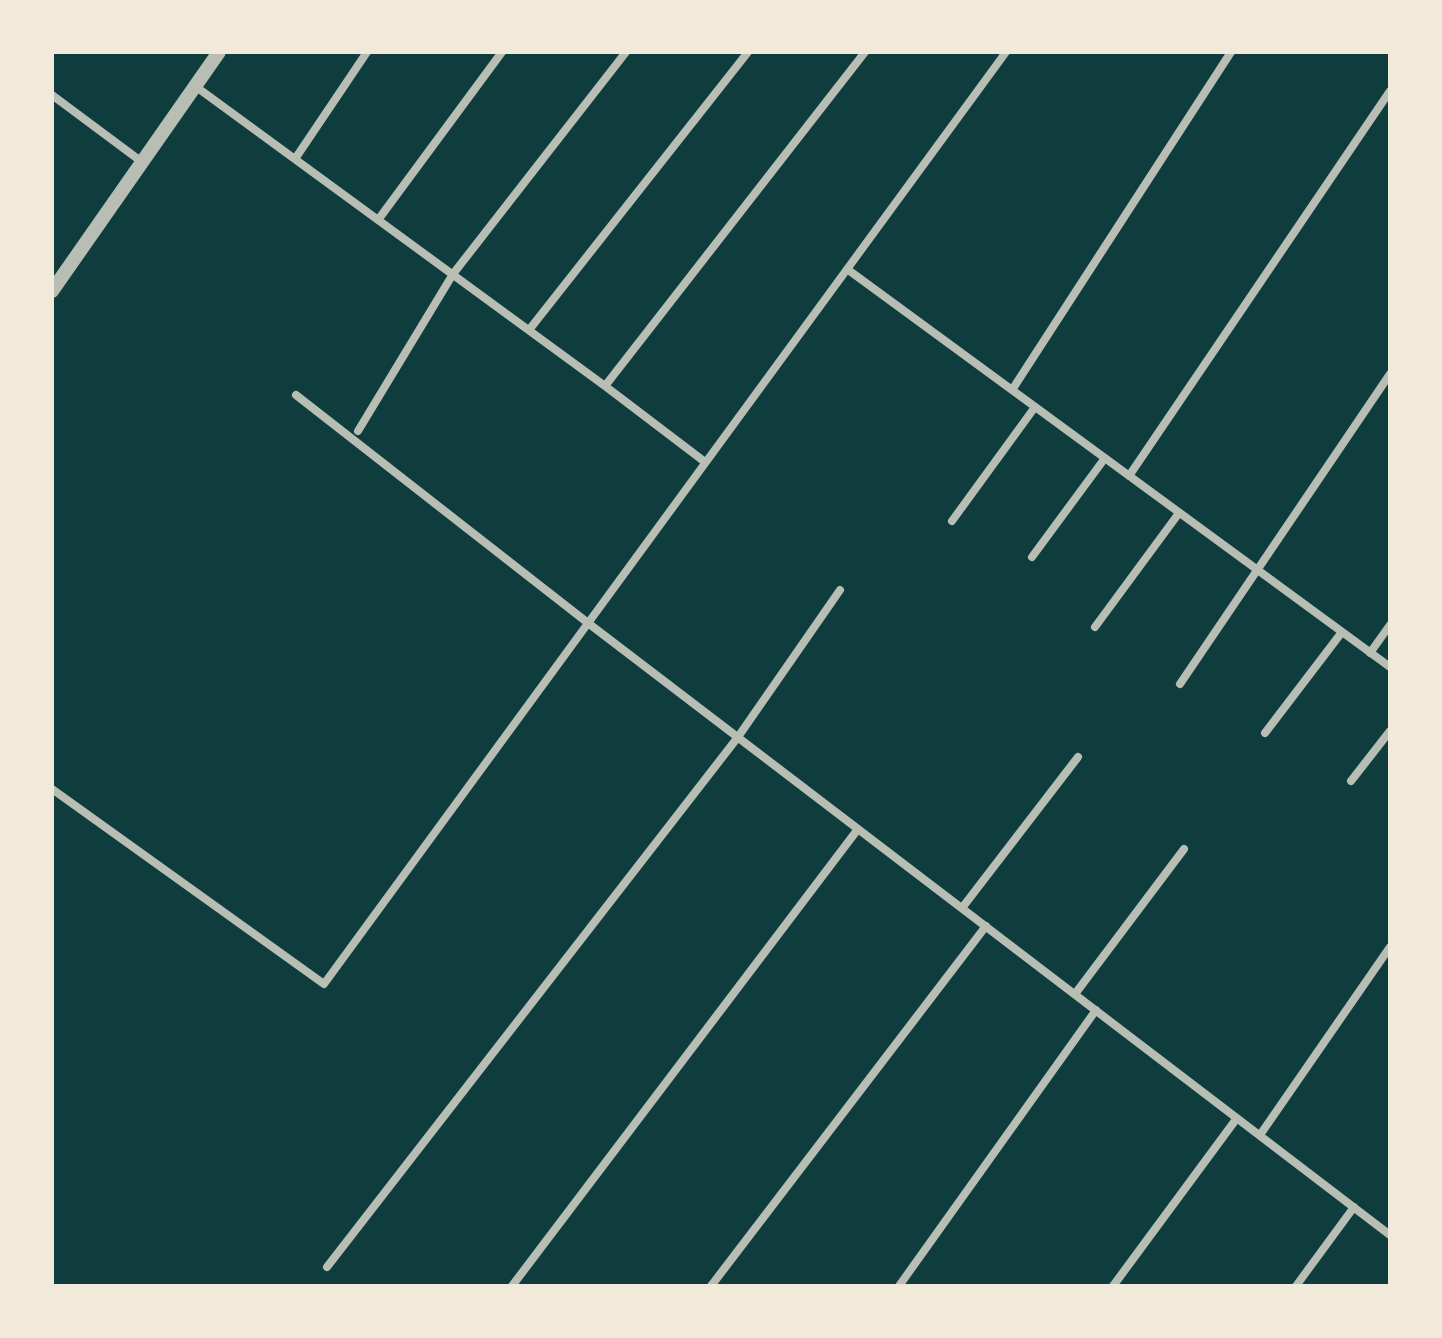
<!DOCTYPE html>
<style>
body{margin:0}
#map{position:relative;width:1442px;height:1338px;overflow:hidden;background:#0f3d3e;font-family:"IBM Plex Sans",sans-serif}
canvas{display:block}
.frame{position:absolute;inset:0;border:54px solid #f1e9da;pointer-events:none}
</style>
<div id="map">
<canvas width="1442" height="1338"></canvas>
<div class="frame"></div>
</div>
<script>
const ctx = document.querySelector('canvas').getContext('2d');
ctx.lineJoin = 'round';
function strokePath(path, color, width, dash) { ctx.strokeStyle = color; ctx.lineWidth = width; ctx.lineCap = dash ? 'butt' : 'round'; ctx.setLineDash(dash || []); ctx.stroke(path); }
strokePath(new Path2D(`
 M195,86l410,300 100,76
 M52,95l90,67
 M295,159l72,-107
 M378,220l124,-168
 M847,269l543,398
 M529,330l219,-278
 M605,386l260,-334
 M1012,390l219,-338
 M296,395l292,228 802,612
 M358,431l95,-157 173,-222
 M1129,476l261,-385
 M952,521l83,-114
 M1032,557l73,-99
 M1095,627l84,-114
 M1370,653l20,-28
 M1180,684l210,-310
 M1265,733l77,-101
 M1351,781l39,-50
 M52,789l272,195 682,-932
 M962,908l116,-151
 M1075,994l109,-145
 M1260,1135l130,-188
 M327,1267l411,-530 102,-147
 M512,1286l346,-457
 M711,1286l275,-360
 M899,1286l197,-276
 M1113,1286l124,-168
 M1296,1286l58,-79`), '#b8beb3', 8);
strokePath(new Path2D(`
 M52,291l167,-239`), '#b8beb3', 14);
</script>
